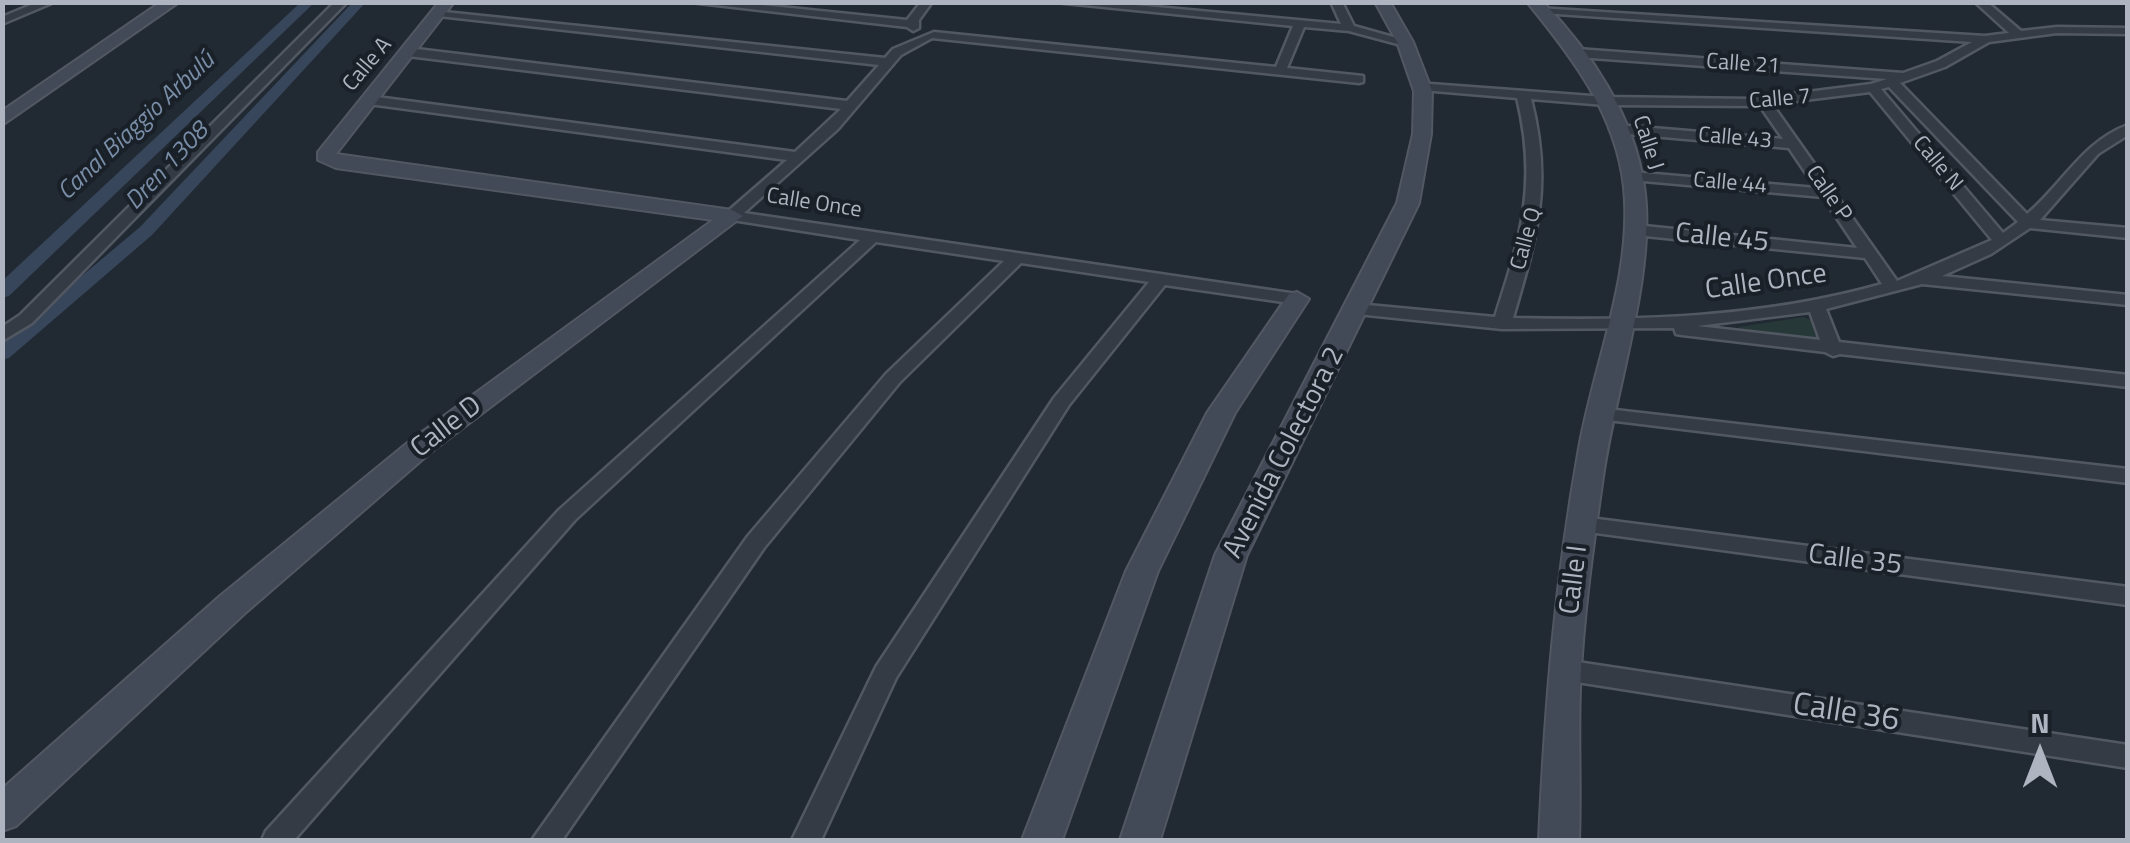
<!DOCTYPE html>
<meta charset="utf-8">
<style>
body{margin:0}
#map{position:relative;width:2130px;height:843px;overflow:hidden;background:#212933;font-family:"Titillium Web",sans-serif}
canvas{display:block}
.frame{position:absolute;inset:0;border:5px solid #aeb5c1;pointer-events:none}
.north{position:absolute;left:1990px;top:703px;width:100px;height:100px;-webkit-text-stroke:8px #192028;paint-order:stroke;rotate:0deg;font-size:28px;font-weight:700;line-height:40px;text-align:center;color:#aeb5c1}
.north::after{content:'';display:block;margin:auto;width:35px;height:45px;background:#aeb5c1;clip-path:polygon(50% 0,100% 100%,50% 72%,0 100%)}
</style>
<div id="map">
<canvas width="2130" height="843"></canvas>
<div class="frame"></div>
<div class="north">N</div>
</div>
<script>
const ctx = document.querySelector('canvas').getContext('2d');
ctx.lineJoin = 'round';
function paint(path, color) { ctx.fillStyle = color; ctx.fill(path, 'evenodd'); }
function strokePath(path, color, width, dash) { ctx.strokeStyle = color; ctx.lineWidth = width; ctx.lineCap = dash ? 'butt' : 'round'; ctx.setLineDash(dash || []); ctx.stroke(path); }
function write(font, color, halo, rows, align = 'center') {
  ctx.font = font + ' "Titillium Web",sans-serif'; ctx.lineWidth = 8; ctx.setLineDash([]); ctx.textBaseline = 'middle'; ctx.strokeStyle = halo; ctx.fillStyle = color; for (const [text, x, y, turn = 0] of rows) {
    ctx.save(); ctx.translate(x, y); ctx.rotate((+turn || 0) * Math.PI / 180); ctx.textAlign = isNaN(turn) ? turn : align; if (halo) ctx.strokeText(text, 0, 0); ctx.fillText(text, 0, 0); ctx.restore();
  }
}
paint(new Path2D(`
 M1804,317l8,4 10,17 -3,3 -75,-9 -5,-5z`), '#273838');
paint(new Path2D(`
 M301,2h14l-306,294 -7,2v-17z
 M353,2h13l-214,233 -143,123 -7,2v-17l138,-116z`), '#38465b');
const street = new Path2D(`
 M38,2h16l-52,22v-7z
 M335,2h12l-315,321 -30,18v-14l18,-12z
 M690,2h42l175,18 14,-18h11l-13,18v8l-6,3 -6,-4z
 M1055,2h47l239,22 -10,-22h11l12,24 57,16 -6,4 -56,-15 -45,-4 -17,41 76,8v6l-4,1 -427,-45 -31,17 -63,74 -94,84 553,81 9,5 -9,5 -132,-19 -96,120 -173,273 -75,162h-29l84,-173 178,-269 95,-116 -128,-19 -121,119 -136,166 -202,292h-30l216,-304 138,-162 118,-113 -128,-19 -301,278 -281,320h-32l4,-9 293,-321 301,-270 -134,-21v-6l61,-53 -418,-56 -7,-4 7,-4 426,56 46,-43 -433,-53 -6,-4 6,-4 439,53 32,-36 -440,-49 -4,-1v-4l450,47 8,-9 41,-17 342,35 17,-41z
 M1975,2h12l34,29 36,-4 71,1v6l-71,-1 -68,9 -44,25 -45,16 127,131c35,-29 56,-73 101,-89v10l-30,19 -58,66 88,8v10l-98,-10 -39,26 -49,22 186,19v10l-206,-21 -96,25 13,33 289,33v12l-288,-33 -7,2 -8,-4 -143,-17 -6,-1 -2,-6 -172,1 -145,-15 -9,-5 9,-5 138,13c26,-81 43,-133 22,-219l-95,-8 -5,-1v-6l188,14 147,2 119,-15 16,-5 -310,-22 -6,-4 6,-4 326,24 34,-12 35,-19 -430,-29 -4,-1v-4l447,28 24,-3zM1889,87l129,135 -15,11 -122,-144zM1870,92l122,148 -95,41 -125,-177zM1531,99l74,6 155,1 23,33 -166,-14 -7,4 7,4 172,15 27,40 -184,-16 -7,4 7,4 191,17 34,51 -222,-23 -8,5 8,5 230,23 17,26c-120,34 -245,37 -369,34 24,-82 40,-134 18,-219zM1810,312l10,28 -123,-14z
 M1598,408l530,61v14l-537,-65 -3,-4z
 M1582,517l546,70v18l-554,-75 -3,-5 3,-5z
 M1564,660l564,85v23l-564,-88 -9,-3 -4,-7 4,-7z`);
const secondary = new Path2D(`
 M161,2h18l-177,123v-14z
 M439,2h15l-118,152 396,56 11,6 -312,236 -187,162 -228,212 -14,5v-42l218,-193 191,-156 302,-220 -377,-52 -18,-8v-8z
 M1375,2h15l23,40 19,49 -1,43 -12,69 -172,352 -87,285h-40l95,-285 182,-352 16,-69 1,-43 -17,-49z
 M1527,2h16c48,50 91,114 101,184 13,84 -29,204 -41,291 -10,70 -20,141 -23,212 -2,50 1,101 -1,151h-40c6,-135 16,-258 40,-392 15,-85 54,-173 45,-261 -8,-73 -52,-130 -97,-185z
 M1297,292l12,7 -74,114 -77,158 -96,269h-40l104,-269 81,-158 82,-119z`);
strokePath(street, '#515862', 5);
strokePath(secondary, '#515862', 4);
paint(street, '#343b44');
paint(secondary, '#424a57');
write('22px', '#aeb5c1', '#192028', [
 ["Calle A",368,65,-50],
 ["Calle 21",1743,65,4],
 ["Calle 7",1780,100,-5],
 ["Calle 43",1735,139,5],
 ["Calle J",1647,143,72],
 ["Calle N",1937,164,50],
 ["Calle 44",1730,184,5],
 ["Calle P",1828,194,55],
 ["Calle Once",814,204,9],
 ["Calle Q",1527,239,-75]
]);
write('italic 25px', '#798da7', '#192028', [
 ["Canal Biaggio Arbulú",137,127,-43],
 ["Dren 1308",168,167,-47]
]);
write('28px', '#aeb5c1', '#192028', [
 ["Calle 45",1722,239,6],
 ["Calle Once",1766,283,-8],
 ["Calle D",447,428,-38],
 ["Avenida Colectora 2",1285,453,-63],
 ["Calle 35",1855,561,7],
 ["Calle I",1575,580,-83]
]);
write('32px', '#aeb5c1', '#192028', [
 ["Calle 36",1846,714,9]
]);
</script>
